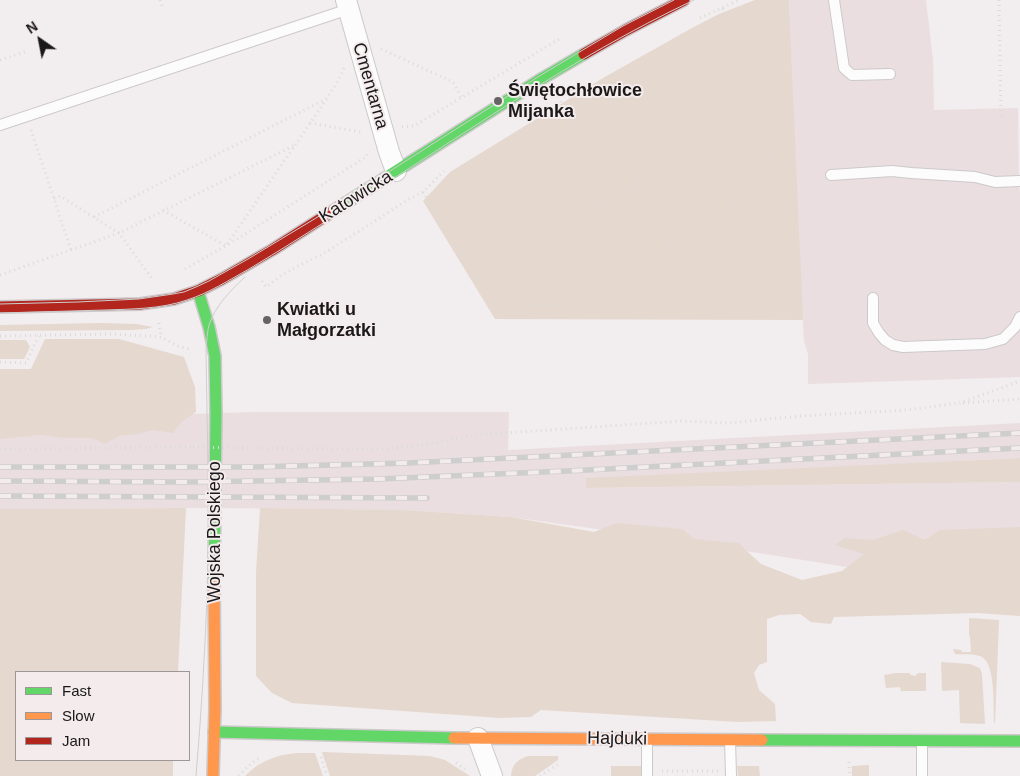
<!DOCTYPE html>
<meta charset="utf-8">
<style>
body{margin:0}
#map{position:relative;width:1020px;height:776px;overflow:hidden;background:#f2edee;font-family:Arial,sans-serif}
canvas{display:block}
.legend{position:absolute;left:15px;top:671px;width:175px;height:90px;box-sizing:border-box;background:#f4ebed;border:1px solid #9d9798;margin:0;padding:6px 9px;list-style:none;font-size:15px;color:#1b1819}
.legend li{display:flex;align-items:center;gap:10px;height:25px}
.legend b{width:25px;border:1px solid #9d9798}
.north{position:absolute;left:15px;top:15px;width:50px;height:50px;-webkit-text-stroke:4px #f4ebed;paint-order:stroke;rotate:327deg;font-size:14px;font-weight:700;line-height:20px;text-align:center;color:#1b1819}
.north::after{content:'';display:block;margin:auto;width:18px;height:22px;background:#1b1819;clip-path:polygon(50% 0,100% 100%,50% 72%,0 100%)}
</style>
<div id="map">
<canvas width="1020" height="776"></canvas>
<ul class="legend">
<li><b style="height:6px;background:#63d668"></b>Fast</li>
<li><b style="height:6px;background:#ff974d"></b>Slow</li>
<li><b style="height:6px;background:#b3261e"></b>Jam</li>
</ul>
<div class="north">N</div>
</div>
<script>
const ctx = document.querySelector('canvas').getContext('2d');
ctx.lineJoin = 'round';
function paint(path, color) { ctx.fillStyle = color; ctx.fill(path, 'evenodd'); }
function strokePath(path, color, width, dash) { ctx.strokeStyle = color; ctx.lineWidth = width; ctx.lineCap = dash ? 'butt' : 'round'; ctx.setLineDash(dash || []); ctx.stroke(path); }
function write(font, color, halo, rows, align = 'center') {
  ctx.font = font + ' Arial,sans-serif'; ctx.lineWidth = 4; ctx.setLineDash([]); ctx.textBaseline = 'middle'; ctx.strokeStyle = halo; ctx.fillStyle = color; for (const [text, x, y, turn = 0] of rows) {
    ctx.save(); ctx.translate(x, y); ctx.rotate((+turn || 0) * Math.PI / 180); ctx.textAlign = isNaN(turn) ? turn : align; if (halo) ctx.strokeText(text, 0, 0); ctx.fillText(text, 0, 0); ctx.restore();
  }
}
paint(new Path2D(`
 M789,0h137l7,60 1,50 84,-2 1,77 1,8v184l-212,7v-30l-4,-13 -3,-49z
 M254,412h255l-1,38 512,-27v35l-434,21v9l434,-6v94l-92,-3 -81,-6 -158,-25 -178,-25 -107,-7 -189,-2 -215,1v-89z`), '#eadee1');
paint(new Path2D(`
 M755,0h34l14,320 -308,-1 -72,-118 27,-29 153,-94 89,-50 27,-14z
 M102,323l34,1 17,3 -7,2 -15,1 -131,1v-6z
 M45,339h74l65,18 11,30 1,25 -15,10 -8,11 -20,-3 -15,4 -19,2 -14,8 -13,-6h-27l-24,-3 -41,4v-70h31z
 M0,340h26l4,7 -6,12h-24z
 M1020,458v24l-434,6v-10z
 M186,508l-8,164h-162v88h157v16h-173v-267z
 M260,508l144,2 107,7 83,15 22,-9 66,6 12,10 44,4 23,21 41,16 40,-9 22,-17 -29,-9 10,-7 28,2 30,-10 22,10 15,-10 80,-3v89l-43,-3 -143,4 -3,7 -20,-2 -11,-8 -21,1 -12,4v43l-8,3 -5,8 5,17 16,14 1,17 -38,1 -197,-12 -10,7 -31,1 -208,-15 -20,-10 -16,-17v-103z
 M969,618l30,2 -4,104 -1,-2c-1,-14 2,-57 -12,-65 -8,-4 -19,-2 -27,-3l-2,-5 8,1 1,2h9l-1,-15 -1,-1z
 M941,662l29,2 10,4 2,6 3,50 -25,-1 -1,-33 -17,1z
 M896,673h13l2,2 4,1 3,-3h8v18h-25l-1,-4 -14,1 -2,-13z
 M322,752l108,4 15,4 25,16h-140z
 M297,753h18l8,23h-78c15,-15 30,-21 52,-23z
 M528,756h30v4l-23,16h-24c1,-12 6,-16 17,-20z
 M869,765v11h-17v-10h1z
 M611,766h30v10h-30z
 M737,766h22l1,10h-22z`), '#e5d8cf');
const lane = new Path2D(`
 M834,0l10,68 8,7 38,-1
 M0,125l349,-116
 M831,175l61,-4 19,2 64,4 20,5 25,-1
 M873,298v25l6,10 6,7 8,5 10,2 82,-3 18,-5 12,-12 5,-10
 M730,740l1,36
 M647,741v35
 M922,742v34`);
const street = new Path2D(`
 M346,0l43,152 7,19
 M478,738l14,38`);
const fast = new Path2D(`
 M341,206l202,-128 41,-24
 M198,291l11,36 6,29 1,58 -2,168
 M214,732l240,6
 M762,740l258,1`);
const slow = new Path2D(`
 M454,738l308,2
 M213,776l2,-68 -1,-126`);
const jam = new Path2D(`
 M584,54l42,-24 58,-30
 M0,307l140,-3 34,-5 24,-8 24,-12 50,-29 69,-44`);
strokePath(lane, '#ccc9ca', 12);
strokePath(street, '#ccc9ca', 22);
strokePath(fast, '#ccc9ca', 14);
strokePath(slow, '#ccc9ca', 14);
strokePath(jam, '#ccc9ca', 14);
strokePath(new Path2D(`
 M160,0l3,9
 M999,0l2,120
 M700,18l39,-18
 M381,49l72,33 8,15
 M0,60l28,-9
 M558,97l17,26
 M596,110l41,71 2,11 33,51
 M310,123l51,9v-1
 M402,127l12,-1 147,-88
 M31,130l40,120
 M555,135l43,70 8,8 30,51
 M423,192l56,87c3,4 7,8 11,11 21,16 53,21 78,13 6,-2 12,-6 18,-8l160,-98c35,-29 32,-80 12,-117 -9,-16 -21,-31 -28,-47 -2,-5 -1,-10 -3,-15 -1,-4 -4,-7 -5,-11
 M54,198l6,-2 59,37 34,47
 M433,209l195,-118 101,-59
 M163,210l63,36 100,-146
 M94,217l232,-118 11,-16 7,-15
 M185,269l51,-29 131,-84v-2
 M0,275l119,-42 176,-88
 M479,279l119,-74 170,-101
 M262,281l4,6 13,-10 17,-10 27,-13 88,-56 12,-6 21,-21
 M159,323l2,14
 M0,336l114,-2 47,3 17,9 11,3
 M0,362l26,1 13,-28
 M963,403l57,-4
 M242,448l140,1 48,-5 45,-9 207,-14 47,2 71,-7 107,-6 53,-7 60,-22
 M0,449l192,-2
 M321,757l6,19
 M849,762l1,14
 M456,763l12,8
 M662,771h56
 M239,776l9,-10 11,-8
 M540,776l20,-13`), '#dcdada', 3, [1, 4]);
strokePath(lane, '#fdfcfc', 10);
strokePath(street, '#fdfcfc', 20);
strokePath(fast, '#63d668', 11);
strokePath(slow, '#ff974d', 11);
strokePath(jam, '#b3261e', 11);
strokePath(new Path2D(`
 M0,304l78,-2 61,-3 34,-5 11,-2 12,-5 13,-6 39,-22 68,-41 225,-143 82,-49 51,-26
 M0,313c35,-1 70,-2 105,-3 27,-1 56,-1 82,-10 22,-7 42,-20 62,-31 30,-18 60,-37 90,-56 117,-73 230,-154 355,-213
 M196,776c5,-60 9,-121 11,-181 3,-82 0,-164 -1,-246 1,-8 1,-17 3,-24 6,-19 22,-35 36,-48`), '#cecece', 1);
const rail = new Path2D(`
 M0,467h253l155,-4 612,-30
 M0,481l186,1 193,-3 188,-8 453,-23
 M0,496l427,2`);
strokePath(rail, '#cecece', 5.5);
strokePath(rail, '#f4ebed', 4, [11]);
strokePath(new Path2D(`
 M193,447l49,1`), '#dcdada', 3, [1, 4]);
for (const [x, y, r, color] of [
 [498,101,5,"#666364"],
 [267,320,5,"#666364"]
]) { const dot = new Path2D(); dot.arc(x, y, r, 0, 2 * Math.PI); ctx.fillStyle = color; ctx.fill(dot); strokePath(dot, '#f4ebed', 2); }
write('18px', '#1b1819', '#f4ebed', [
 ["Cmentarna",370,86,74],
 ["Katowicka",356,197,-32],
 ["Wojska Polskiego",215,532,-90],
 ["Hajduki",617,739,1]
]);
write('bold 18px', '#1b1819', '#f4ebed', [
 ["Świętochłowice",508,91],
 ["Mijanka",508,112],
 ["Kwiatki u",277,310],
 ["Małgorzatki",277,331]
], 'left');
</script>
